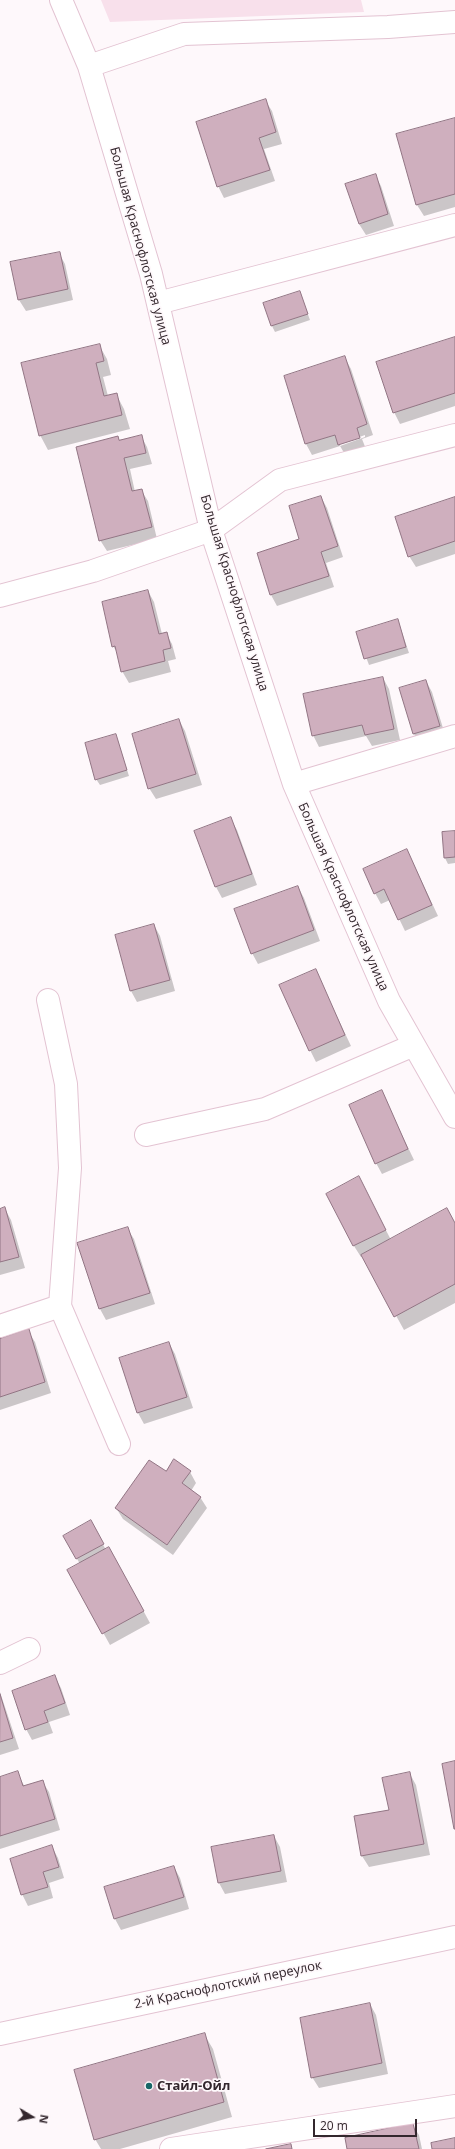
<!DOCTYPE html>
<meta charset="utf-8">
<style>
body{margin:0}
#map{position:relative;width:455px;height:2149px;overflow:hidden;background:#fef8fb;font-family:"Open Sans",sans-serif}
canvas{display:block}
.north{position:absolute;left:12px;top:2097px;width:40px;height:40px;-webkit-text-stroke:3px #fef8fb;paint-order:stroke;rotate:100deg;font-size:11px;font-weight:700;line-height:16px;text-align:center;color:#33272d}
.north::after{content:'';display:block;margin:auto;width:14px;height:18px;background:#33272d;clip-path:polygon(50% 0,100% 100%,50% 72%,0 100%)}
.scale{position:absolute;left:313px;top:2119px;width:104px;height:18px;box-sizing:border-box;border:2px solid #33272d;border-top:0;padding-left:5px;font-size:12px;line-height:14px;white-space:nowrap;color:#33272d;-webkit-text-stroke:3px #fef8fb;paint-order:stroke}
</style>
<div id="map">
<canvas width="455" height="2149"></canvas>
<div class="north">N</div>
<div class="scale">20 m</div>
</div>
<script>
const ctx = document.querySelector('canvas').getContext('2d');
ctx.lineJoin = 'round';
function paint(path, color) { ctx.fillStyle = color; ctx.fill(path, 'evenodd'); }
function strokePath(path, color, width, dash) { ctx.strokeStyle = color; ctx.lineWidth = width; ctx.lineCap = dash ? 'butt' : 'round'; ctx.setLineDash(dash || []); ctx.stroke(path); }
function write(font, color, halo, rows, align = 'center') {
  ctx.font = font + ' "Open Sans",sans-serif'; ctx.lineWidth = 3.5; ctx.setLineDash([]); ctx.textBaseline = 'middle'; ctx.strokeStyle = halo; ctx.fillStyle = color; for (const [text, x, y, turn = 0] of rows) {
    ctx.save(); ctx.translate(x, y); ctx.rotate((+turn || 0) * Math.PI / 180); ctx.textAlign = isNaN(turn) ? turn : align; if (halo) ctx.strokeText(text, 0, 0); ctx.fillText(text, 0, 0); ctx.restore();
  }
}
paint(new Path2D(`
 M101,0h260l3,12 -254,10z`), '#f8e0eb');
paint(new Path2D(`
 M265,100l7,11 10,33 -18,5 11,32 -51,17 -6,-12z
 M455,119v88l-31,9 -7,-11 -20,-70z
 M375,175l6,11 13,40 -28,9 -7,-11 -13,-40z
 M59,253l6,11 8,36 -47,11 -7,-11 -8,-37z
 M300,293l10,27 -35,12 -3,-6z
 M455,338v68l-55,18 -6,-12z
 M99,345l8,14 4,16 -8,2 5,19 8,-2 8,15 6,20 -82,21 -8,-15z
 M345,358l6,11 22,66 -11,4 4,10 -20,7 -6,-10 -28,9 -6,-11 -21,-67zM365,435v2l-25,9v-2z
 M141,436l6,11 5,17 -22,5 5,23 6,-2 7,11 9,38 -50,12 -7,-11 18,-103 2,4z
 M321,497l6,11 16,49 -17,6 8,24 -57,19 -6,-11 30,-55z
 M455,498v56l-39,13 -7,-11z
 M148,591l6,11 8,32 4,-1 6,11 4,15 -8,2 3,11 -42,11 -7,-12 -4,-17 -5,-8z
 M398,620l11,33 -40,12 -12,-32z
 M383,678l6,11 11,51 -28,6 -6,-10 -47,11 -6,-12z
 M426,681l6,11 14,46 -26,7 -6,-11 -14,-45z
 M179,720l6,11 17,54 -46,14 -7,-11z
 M116,735l13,41 -29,9 -4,-6z
 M231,819l6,11 20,55 -35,13 -6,-11 -21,-55z
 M455,832v31l-7,1 -3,-6 -2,-25z
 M407,850l31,66 -33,15 -15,-31 -9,4 -6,-11z
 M298,887l6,11 16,43 -62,23 -6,-11z
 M154,925l6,11 15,55 -38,11 -6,-11z
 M315,970l36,76 -35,16 -6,-12z
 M381,1091l33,69 -32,14 -6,-11z
 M359,1178l32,62 64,-16v79l-51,27 -41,-74 -2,1 -7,-11 -26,-52z
 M5,1209l6,11 14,48 -25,7v-65z
 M127,1228l7,11 21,65 -49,16 -6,-11 -22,-65z
 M28,1331l7,11 16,51 -51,17v-70z
 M169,1343l6,11 18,54 -49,16 -6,-11z
 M166,1472h24l6,11 -5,8 9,6 7,11 -34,47 -50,-36 -7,-11z
 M90,1521l16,29 9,9 35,64 -40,22 -41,-74 11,-7 -16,-28z
 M55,1677l6,11 9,27 -21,7 4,11 -21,7 -6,-11z
 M0,1692l19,57 -19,6z
 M17,1773l8,14 17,-6 7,11 11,38 -60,19v-71z
 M410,1774l6,11 14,70 -61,12 -7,-11 -7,-39 35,-7z
 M274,1836l6,11 7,35 -62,12 -6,-11 -7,-35z
 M52,1847l6,11 6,20 -15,5 4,15 -25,8 -6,-12z
 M174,1867l6,11 9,31 -68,21 -6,-11 -10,-31z
 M370,2004l6,11 12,59 -69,14 -7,-11z
 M204,2034l9,15 19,68 -112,32h-19l-6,-10z
 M412,2124l7,11 3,14h-74z`), '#0003');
const building = new Path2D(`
 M266,99l10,33 -17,6 11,32 -53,17 -21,-65z
 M455,118v76l-39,11 -20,-71z
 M376,174l12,40 -29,10 -14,-40z
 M60,252l8,37 -50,11 -8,-38z
 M300,291l8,23 -37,12 -8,-23z
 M455,337v56l-62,20 -17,-51z
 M100,344l4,17 -8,2 8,33 13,-3 5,22 -83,21 -18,-73z
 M345,356l22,68 -10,4 3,10 -22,7 -3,-10 -30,9 -21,-68z
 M142,435l4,18 -22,5 8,33 10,-2 10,38 -53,14 -23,-94 42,-11 1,4z
 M321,496l17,50 -17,6 8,24 -59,19 -13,-42 42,-14 -10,-33z
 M455,497v44l-47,16 -13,-40z
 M148,590l11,44 8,-2 4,16 -8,2 2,11 -44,11 -6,-26 -3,1 -10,-45z
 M398,619l8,28 -42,12 -8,-27z
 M383,677l11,52 -29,6 -3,-10 -50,11 -9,-42z
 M426,680l14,46 -27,8 -14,-46z
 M179,719l17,55 -48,15 -16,-55z
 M116,734l11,36 -32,10 -10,-37z
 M231,817l21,57 -37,13 -21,-56z
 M455,831v26l-11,1 -2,-26z
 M407,849l25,56 -34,15 -14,-31 -10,5 -11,-25z
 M298,886l16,44 -63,24 -17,-45z
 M154,924l16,56 -40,11 -15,-56z
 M316,969l29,66 -36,16 -30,-66z
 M382,1090l26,59 -33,15 -26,-59z
 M359,1176l27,54 -33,16 -27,-52z
 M5,1207l14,50 -19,5v-53z
 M447,1208l8,15v61l-61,33 -33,-62z
 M128,1227l22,66 -51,16 -22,-66z
 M29,1329l16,53 -45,15v-58z
 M169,1342l18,55 -50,16 -18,-55z
 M174,1459l17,12 -9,12 19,14 -34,48 -52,-37 34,-48 17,11z
 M91,1520l13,24 -28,15 -13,-23z
 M109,1547l35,64 -42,23 -35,-64z
 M55,1675l10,28 -21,8 4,11 -23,8 -13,-39z
 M0,1694l13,44 -13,4z
 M455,1761v68h-1l-12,-65z
 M18,1771l5,15 20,-6 12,39 -55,17v-59z
 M410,1772l14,72 -63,12 -7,-40 35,-6 -7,-32z
 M274,1835l7,36 -63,12 -7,-36z
 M52,1845l7,22 -16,5 5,15 -27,8 -11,-36z
 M174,1866l10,31 -70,22 -10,-32z
 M370,2003l12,60 -71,15 -11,-60z
 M205,2033l19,69 -130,38 -20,-70z
 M413,2123l6,26h-72l-2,-11z
 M455,2138v11h-23l-1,-6z
 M291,2144l1,5h-26z`);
paint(building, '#cfafbe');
strokePath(building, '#927584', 1);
const minor = new Path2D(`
 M61,0l28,66 62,208 60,256 83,254 95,217 66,116
 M89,66l95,-32 204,-7 67,-5
 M158,303l297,-78
 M0,596l93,-25 118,-41 69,-50 175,-45
 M294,784l161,-48
 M48,1000l18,84 4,84 -10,138
 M146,1135l119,-26 149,-64
 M0,1326l60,-20 59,138
 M0,1663l29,-14
 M0,2034l455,-97
 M171,2149l284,-43`);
strokePath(minor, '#e3c3d2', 24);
strokePath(minor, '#fff', 22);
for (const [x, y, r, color] of [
 [149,2086,4,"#176667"]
]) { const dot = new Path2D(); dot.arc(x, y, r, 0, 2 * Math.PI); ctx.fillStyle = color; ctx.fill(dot); strokePath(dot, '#fef8fb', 1.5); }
write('13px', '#33272d', '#fef8fb', [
 ["Большая Краснофлотская улица",140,246,75],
 ["Большая Краснофлотская улица",234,593,73],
 ["Большая Краснофлотская улица",343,897,66],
 ["2-й Краснофлотский переулок",228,1985,-12]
]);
write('bold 13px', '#33272d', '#fef8fb', [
 ["Стайл-Ойл",157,2086]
], 'left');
</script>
